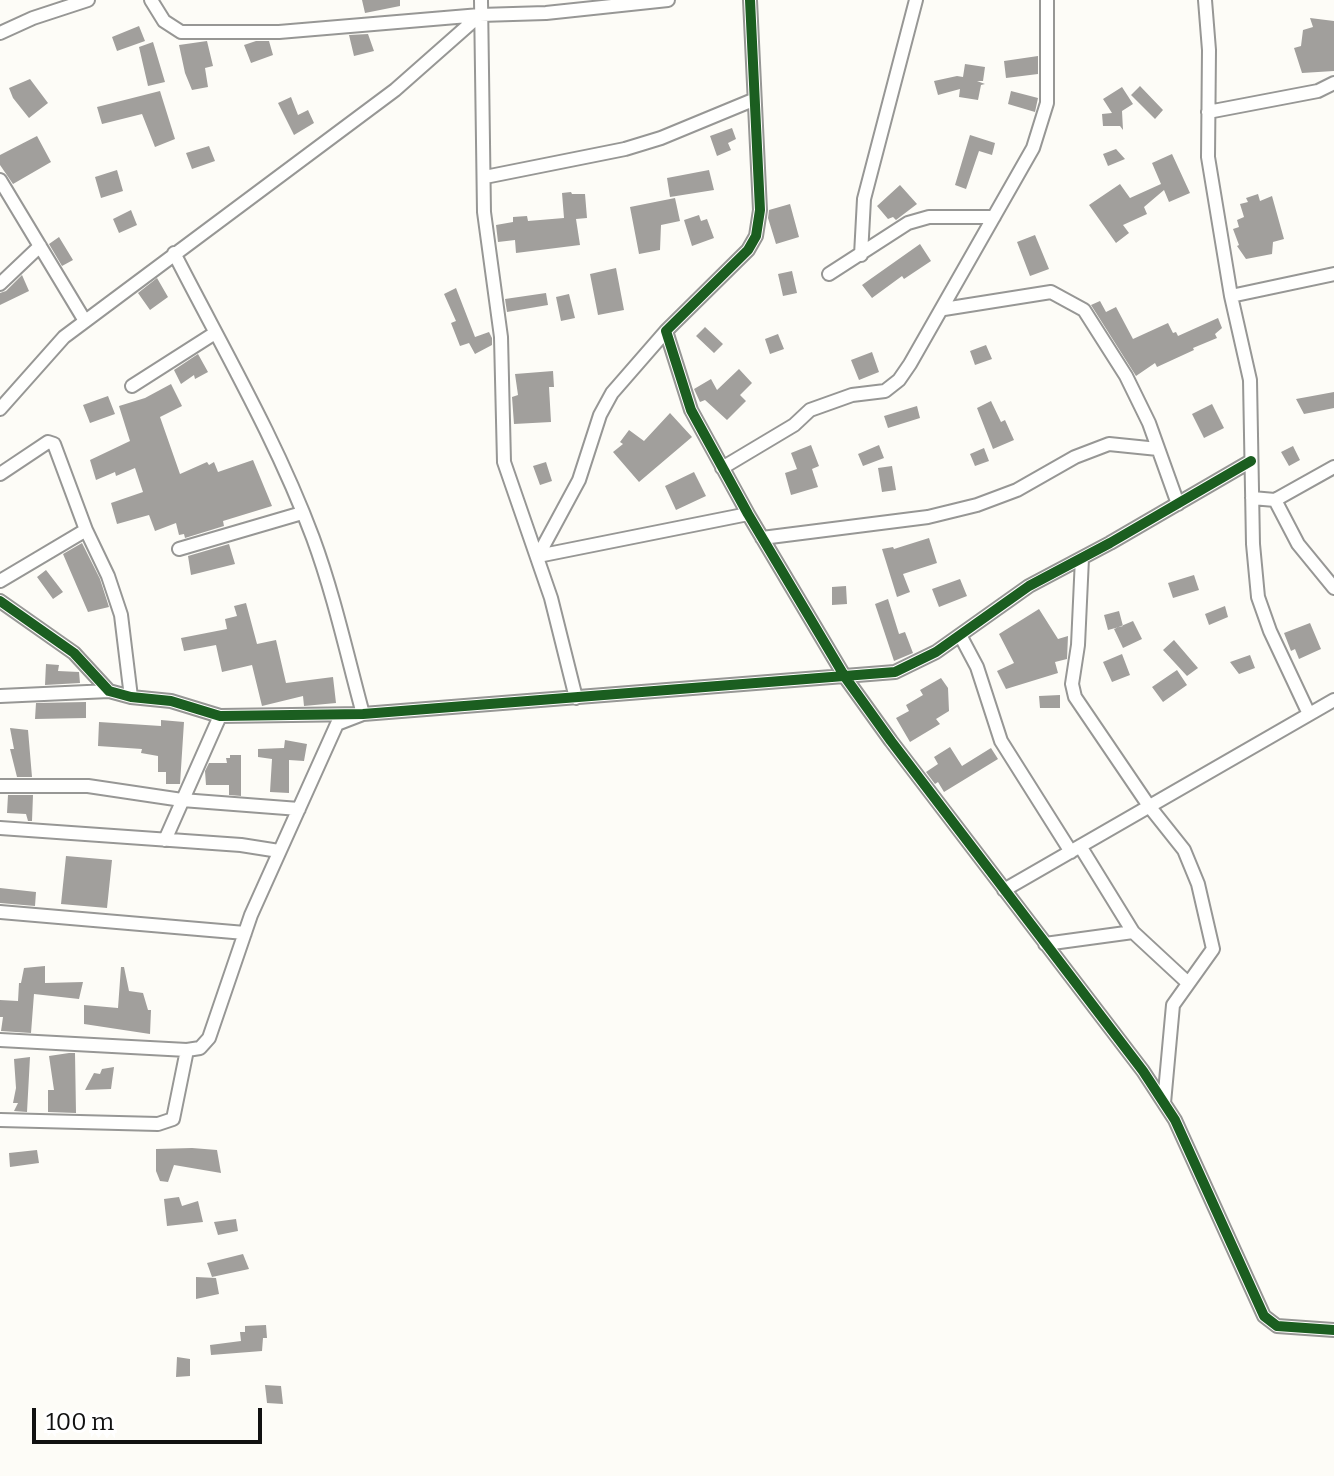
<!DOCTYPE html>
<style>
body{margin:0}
#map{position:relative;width:1334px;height:1476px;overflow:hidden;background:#fdfcf7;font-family:Bitter,serif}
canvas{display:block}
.scale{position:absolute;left:32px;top:1408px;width:230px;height:36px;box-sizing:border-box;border:4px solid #111;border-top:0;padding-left:10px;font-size:24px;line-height:28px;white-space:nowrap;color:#111;-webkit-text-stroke:6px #fff;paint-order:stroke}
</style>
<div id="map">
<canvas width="1334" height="1476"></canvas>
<div class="scale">100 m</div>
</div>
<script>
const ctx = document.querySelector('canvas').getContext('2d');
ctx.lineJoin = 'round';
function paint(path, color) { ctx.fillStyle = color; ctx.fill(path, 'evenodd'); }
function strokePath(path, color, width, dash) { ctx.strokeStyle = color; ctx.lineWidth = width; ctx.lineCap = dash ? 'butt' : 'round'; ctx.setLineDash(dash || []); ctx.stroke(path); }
paint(new Path2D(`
 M362,0h38v6l-35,7z
 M1310,18l24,3v50l-32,2 -8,-25 7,-2 2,-16 10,-3z
 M139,26l6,15 -28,10 -5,-14z
 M368,34l6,17 -20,5 -5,-21z
 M207,41l6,25 -8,2 3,19 -16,3 -7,-17 -6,-28z
 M256,41h13l4,14 -22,8 -7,-18z
 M153,42l12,40 -17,4 -9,-39z
 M1038,56v18l-32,4 -2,-17z
 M965,64l20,3 -2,14h-6l8,3 -4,1 -3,15 -19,-3 1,-8 -22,6 -4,-14 23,-5 6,1z
 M30,79l18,24 -19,15 -16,-20 -4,-10z
 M1140,86l23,24 -8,9 -24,-24z
 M1122,87l11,17 -11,7 1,19 -3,-4h-17l-1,-12 10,-1 -9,-14z
 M160,91l15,48 -20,8 -13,-33 -40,10 -5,-17z
 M1011,91l27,7 -3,14 -27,-8z
 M291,97l7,18 10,-5 6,13 -20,12 -16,-32z
 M732,128l4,11 -8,4 3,7 -14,6 -7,-20z
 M970,135l25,8 -3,12 -13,-4 -13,38 -11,-4z
 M37,136l14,26 -38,22 -13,-19v-10z
 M209,146l6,15 -23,8 -6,-16z
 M1116,149l9,10 -17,7 -5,-12z
 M1172,154l18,39 -21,9 -5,-12 -20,17 3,7 -24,11 6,8 -13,10 -27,-38 31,-21 10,14 31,-14 -9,-21z
 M117,170l6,21 -22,7 -6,-21z
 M709,170l5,20 -44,7 -3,-19z
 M900,185l17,19 -21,16 -3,-3 -5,2 -11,-13z
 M571,192l1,2h13l2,24 -11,1 4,26 -64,8 -1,-13 -17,2 -2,-17 17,-3v-5l14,-1 1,5 36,-3 -2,-25z
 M1258,194l2,7 12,-5 12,43 -11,3 -1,12 -26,5 -9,-13 2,-1 -6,-16 6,-2 -2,-7 7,-3 -4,-13 8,-2 -2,-4z
 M675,198l5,23 -19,4 -1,25 -21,4 -9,-47z
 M790,204l9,33 -23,7 -8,-26 1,-8z
 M131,210l6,15 -18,8 -6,-14z
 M699,215l2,6 6,-2 7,19 -22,8 -8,-26z
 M1035,235l14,34 -19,7 -13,-34z
 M59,237l14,23 -11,6 -13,-22z
 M920,244l11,17 -27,18 -2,-3 -30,22 -10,-13z
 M616,268l8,42 -26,5 -8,-41z
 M792,271l5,22 -14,3 -5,-22z
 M22,275l7,16 -29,14v-12l6,-2z
 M157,278l11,19 -18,13 -12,-17z
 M456,288l19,49 14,-5 3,6v7l-17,9 -6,-11 -9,3 -9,-23 5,-2 -12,-27z
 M546,293l2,12 -41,7 -2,-13z
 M569,294l6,24 -14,3 -5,-24z
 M1100,301l6,11 10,-5 17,32 35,-16 5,10 3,-1 2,4 40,-18 4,10 -7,6 2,4 -24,10 1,2 -37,17 -2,-4 -19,13 -45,-71z
 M705,327l18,17 -9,9 -18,-17z
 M778,334l6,15 -14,5 -5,-15z
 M986,345l6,14 -17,6 -5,-14z
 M872,352l7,20 -20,8 -8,-20z
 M198,354l10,18 -13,7 -1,-4 -13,9 -7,-14z
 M739,369l13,14 -12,12 6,6 -19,19 -22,-20 -5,2 -6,-13 17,-10 6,11z
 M553,371l1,16h-5l2,35 -37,2 -2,-27 6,-2 -3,-21z
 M171,384l11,22 -22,11 20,57 27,-12 2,3 5,-3 4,10 35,-12 19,46 -49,15 1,5 -39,12 -1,-4 -5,1 -3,-12 -21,8 -6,-16 -32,9 -6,-21 32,-11 -8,-24 -19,8 -1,-4 -19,8 -6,-20 40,-19 -11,-35 26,-8z
 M1334,392v16l-30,6 -8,-15z
 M108,396l7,18 -25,9 -7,-18z
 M991,401l10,21 4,-2 9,20 -21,9 -16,-41z
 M1212,404l12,24 -20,10 -12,-24z
 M917,406l3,12 -32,10 -4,-12z
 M670,413l22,24 -53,45 -26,-30 10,-8 -3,-2 9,-12 15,11z
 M811,445l8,21 -7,3 6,18 -27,8 -6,-22 12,-4 -6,-16z
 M879,445l5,13 -21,8 -5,-12z
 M1293,446l7,14 -11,6 -8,-14z
 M984,448l5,13 -14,5 -5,-12z
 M546,462l6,19 -12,4 -7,-19z
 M892,466l4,24 -14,2 -4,-24z
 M694,472l12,24 -30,14 -11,-24z
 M929,538l8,25 -34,11 7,18 -13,5 -15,-48 11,-2 1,2z
 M82,543l18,36 9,28 -21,5 -25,-58z
 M229,544l6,20 -44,11 -3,-19z
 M46,570l17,22 -10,7 -16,-22z
 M1194,575l5,15 -26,8 -5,-15z
 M960,579l7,17 -28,11 -7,-18z
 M846,586l1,18 -15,1v-18z
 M888,599l11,35 6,-2 8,21 -19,8 -19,-57z
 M246,603l11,41 19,-4 10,43 47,-6 3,26 -32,3 -1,-10 -41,10 -10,-41 -30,7 -6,-27 -32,6 -3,-13 46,-9 -2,-10 12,-3 -3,-10z
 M1225,606l3,11 -19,8 -4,-11z
 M1039,609l19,30 10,-3 -1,23 -12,3 3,11 -52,16 -9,-18 17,-8 -15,-29z
 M1119,611l4,15 -15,4 -4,-15z
 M1133,621l9,18 -19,9 -9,-19z
 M1310,623l11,26 -22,10 -4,-10 -4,2 -7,-18z
 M1174,640l24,28 -11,8 -24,-26z
 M1122,654l8,21 -18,7 -9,-20z
 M1250,655l5,13 -16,6 -9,-12z
 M46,664l13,1 -1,6 21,1 1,11 -35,2z
 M1177,670l10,15 -24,17 -11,-15z
 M941,678l7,10 1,23 -13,8 4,5 -30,18 -14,-24 13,-7 -3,-6 17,-10 -3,-5z
 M1060,695v13h-20l-1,-12z
 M86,702v16l-51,1 1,-16z
 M161,720l23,2 -4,62h-14v-12h-8v-16l-17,-3 1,-4 -44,-3 1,-24 62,4z
 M10,728l18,2 4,47h-15l-7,-28h4z
 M285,740l22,4 -3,17 -15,-1v33l-19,-1 2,-33 -14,-2v-8l26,-1z
 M950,747l12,19 29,-18 7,11 -54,33 -6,-10 -3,2 -9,-12 12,-8 -4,-7z
 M230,755h11v41l-12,-1v-10h-23l-1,-14 4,-8h18l-1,-5h4z
 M8,795h25l-1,26h-4l-2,-7 -19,-1z
 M66,856l46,4 -5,48 -46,-4z
 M0,888l36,4 -1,14 -35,-3z
 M45,966v17l38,-1 -4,17 -45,-5 -3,39 -30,-2 2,-14h-3v-17l18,1 1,-18h2l3,-15z
 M121,967h3l5,24 14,2 5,17h3l-1,24 -66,-10v-19l34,3z
 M69,1053h6l1,60 -28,-1v-22h6l-5,-34z
 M30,1057l-3,55 -13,-1 4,-8h-5l3,-15 -2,-29z
 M114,1067l-3,22 -26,1 9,-17 6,1 2,-5z
 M192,1148l25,2 4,23 -47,-8 -6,17 -8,-1 -4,-10v-22z
 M37,1150l2,13 -29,4 -1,-14z
 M179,1197l3,9 16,-5 5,21 -36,4 -3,-27z
 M236,1219l2,12 -20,4 -4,-13z
 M243,1254l6,15 -37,8 -5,-14z
 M196,1277l20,1 3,16 -23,5z
 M266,1325l1,13h-4l-1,13 -51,4 -1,-10 31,-4 -1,-9h5v-6z
 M177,1357l13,2v17l-14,1z
 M265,1385l16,1 2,18 -16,-1z`), '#a19f9c');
const street = new Path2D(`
 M151,0l13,21 17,11h98l201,-17 66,-2 122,-13
 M481,0l3,212 17,125 3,125 47,136 25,100
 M750,0l10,210 -4,26 -8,14 -82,81 25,79 57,104 97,163 46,64 252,330 32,49 89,196 13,10 57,4
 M1205,0l4,50 -1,107 23,139 19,84 3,164 5,53 12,34 39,83
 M0,33l33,-15 55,-18
 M1208,112l110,-21 16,-8
 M485,177l140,-28 36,-11 92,-38
 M0,180l85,141
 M861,255l3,-56 52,-199
 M829,274l79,-51 21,-6h65
 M0,284l40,-38
 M1231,296l103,-22
 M944,309l107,-17 33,18 42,66 23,47 29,81
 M132,386l83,-53
 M0,409l64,-72 331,-247 85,-75
 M722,468l72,-43 16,-15 42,-15 33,-4 14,-11 11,-16 123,-216 14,-45v-103
 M0,474l48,-32 6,2 32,86 22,46 13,39 10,82
 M1252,498l23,2 59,-33
 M1275,500l23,44 36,44
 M762,538l166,-21 49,-12 40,-15 58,-33 34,-13 49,5
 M179,549l123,-36
 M538,556l41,-76 21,-65 12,-22 54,-62
 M538,556l210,-42
 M1082,558l-4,87 -6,39 3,13 74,109 35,44 14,34 15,65 -40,56 -9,98
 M0,581l86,-51
 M0,601l74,52 35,38 22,6 40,4 49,15 143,-2 532,-42 41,-20 93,-66 81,-43 141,-82
 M960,635l17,32 24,74 70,111
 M0,696l109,-5
 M0,786h88l94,14 117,9
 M0,828l241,17 38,6
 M165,840l55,-124
 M1080,846l53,86 55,51
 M1004,890l330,-190
 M0,912l245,21
 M1045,944l88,-12
 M0,1040l187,10 13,-2 9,-10 42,-123 86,-191 26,-10c-16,-59 -29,-119 -50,-176 -37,-99 -91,-191 -139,-285
 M0,1120l158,4 15,-5 14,-69`);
strokePath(street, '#979795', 16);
strokePath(street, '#fffffe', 12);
strokePath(new Path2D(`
 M750,0l10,210 -4,26 -8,14 -82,81 25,79 57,104 97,163 46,64 252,330 32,49 89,196 13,10 57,4
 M0,601l74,52 35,38 22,6 40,4 49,15 143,-2 532,-42 41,-20 93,-66 81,-43 141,-82`), '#1b5e20', 10);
</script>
